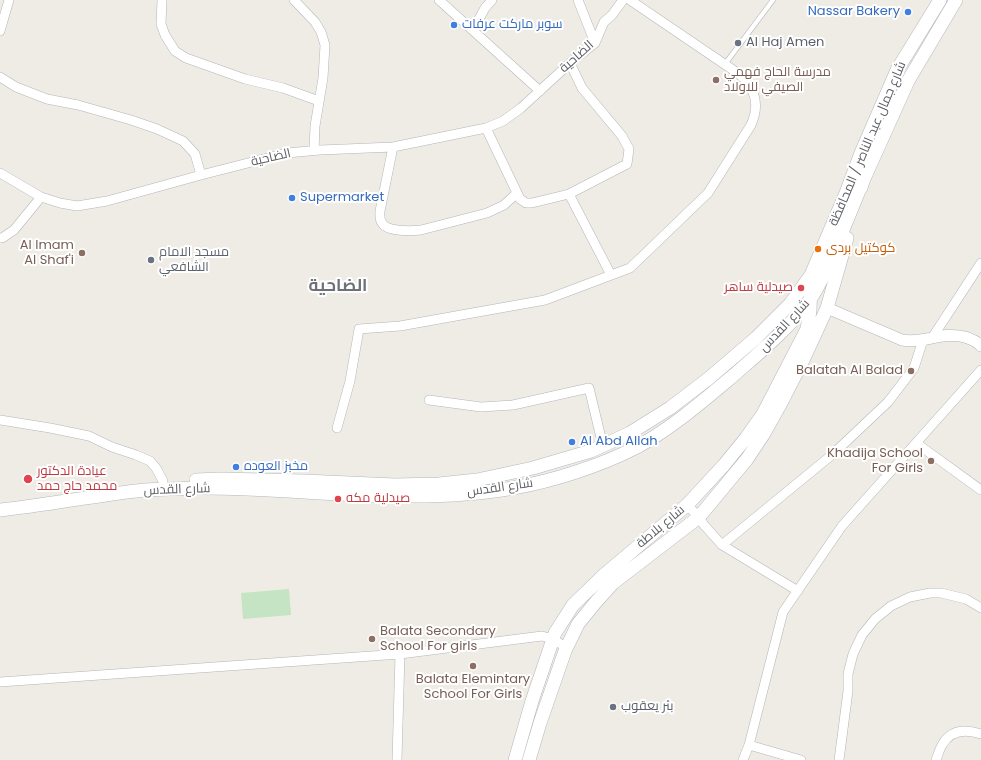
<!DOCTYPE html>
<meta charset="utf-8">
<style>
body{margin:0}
canvas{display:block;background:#eeece5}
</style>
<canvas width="981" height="760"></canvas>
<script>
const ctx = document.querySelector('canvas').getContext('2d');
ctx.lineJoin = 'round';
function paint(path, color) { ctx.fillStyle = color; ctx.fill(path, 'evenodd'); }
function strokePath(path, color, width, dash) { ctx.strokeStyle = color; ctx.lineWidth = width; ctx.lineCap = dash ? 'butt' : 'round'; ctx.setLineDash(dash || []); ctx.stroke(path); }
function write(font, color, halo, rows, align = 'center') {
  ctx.font = font + ' Poppins,Cairo,sans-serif'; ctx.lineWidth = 4; ctx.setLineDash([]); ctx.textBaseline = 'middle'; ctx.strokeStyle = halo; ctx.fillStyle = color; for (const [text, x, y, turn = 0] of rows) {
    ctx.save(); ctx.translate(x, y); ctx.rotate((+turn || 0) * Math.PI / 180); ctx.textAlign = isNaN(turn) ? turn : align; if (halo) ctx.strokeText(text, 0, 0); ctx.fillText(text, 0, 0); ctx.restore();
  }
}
paint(new Path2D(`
 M289,589l2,26 -48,4 -2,-26z`), '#c4e4c4');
const service = new Path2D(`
 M725,64l48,-64`);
const minor = new Path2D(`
 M162,0l-1,24 4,11 10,16 11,7 59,21 38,9 36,13
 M294,0l21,22 6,10 4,13 -2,33 -8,48 -1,25
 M439,0l101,91
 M578,0l17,43
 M473,30l12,-22 7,-8
 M0,31l9,-31
 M0,77l16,10 31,12 31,6 53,15 26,9 26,12 12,13 6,21
 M486,128l34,71 6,4h6l37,-9 58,-30 2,-15 -7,-13 -40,-48 -12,-25
 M393,147l-13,64c0,4 -1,8 2,12 5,9 29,8 39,7l66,-17 17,-8 13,-12
 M0,173l41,24 19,6 17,3 30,-5 94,-26 86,-22 33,-3 73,-3 93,-19 17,-7 18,-13 49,-45 25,-20 9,-21 8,-7 11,-15
 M569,194l42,81
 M0,238h2l12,-8 27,-33
 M932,338l49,-75
 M429,400l52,7 32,-2 76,-17 14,58
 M0,420l50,8 39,8 23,11 24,8 14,6 6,7 7,13
 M337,428l13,-47 9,-52 41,-3 145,-26 85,-32 78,-75 43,-68c9,-20 5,-36 -12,-51l-109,-74
 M916,443l65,47
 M687,505l12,12 5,8 18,20 76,46
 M722,545l111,-91 55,-52 26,-34 9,-28
 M0,682l400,-28 142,-18 11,3 14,9
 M749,745l52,15
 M397,760l3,-106
 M743,760l6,-15 34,-133 59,-86 139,-156
 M839,760l9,-69v-17l5,-20 9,-19 13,-16 16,-13 19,-9 20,-4h11l25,6 15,9
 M936,760c2,-5 3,-10 6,-15 9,-16 24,-16 39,-11`);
const tertiary = new Path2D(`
 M827,308l75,32c23,4 39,-9 63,-3 6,2 12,4 16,9`);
const secondary = new Path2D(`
 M861,188l2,-7 45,-100 48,-81
 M196,480l23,-1 85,2 91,4 44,-1 38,-4 56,-12 58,-17 39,-18 40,-25 38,-29 48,-41 34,-34 21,-29
 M0,510c48,-5 96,-15 145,-20 17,-1 34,-1 50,-2 73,-1 145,9 217,8 33,0 68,-2 101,-8 40,-7 87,-22 124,-41 35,-19 66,-46 97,-72 26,-23 54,-46 75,-74 11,-15 20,-37 27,-54 9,-22 18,-44 27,-66
 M515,760l17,-59 23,-68 18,-28 32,-31 82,-69 37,-40 22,-27 17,-24 44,-85 3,-18 1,-36 35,-82 15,-40 36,-83 43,-70
 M529,760l11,-37 25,-72 13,-27 17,-21 18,-20 86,-66 48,-58 16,-24 18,-32 23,-45 23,-50 20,-70`);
strokePath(service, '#b3b5b9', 5.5);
strokePath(minor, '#b3b5b9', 10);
strokePath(tertiary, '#b3b5b9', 12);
strokePath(secondary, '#b4b7bc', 14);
strokePath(service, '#fff', 4.5);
strokePath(minor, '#fff', 9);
strokePath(tertiary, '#fff', 11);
strokePath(secondary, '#fff', 13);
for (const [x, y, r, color] of [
 [908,12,4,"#3f7fe0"],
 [454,25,4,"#3f7fe0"],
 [738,43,4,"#6b7280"],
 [716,80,4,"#8d6e63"],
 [292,198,4,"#3f7fe0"],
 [818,249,4,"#e8710a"],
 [82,253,4,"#8d6e63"],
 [151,260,4,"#6b7280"],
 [801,288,4,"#e0444e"],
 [911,371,4,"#8d6e63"],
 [572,442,4,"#3f7fe0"],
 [931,461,4,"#8d6e63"],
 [236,467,4,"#3f7fe0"],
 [28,479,5,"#e0444e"],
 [338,499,4,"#e0444e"],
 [372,639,4,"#8d6e63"],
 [473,666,4,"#8d6e63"],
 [613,707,4,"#6b7280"]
]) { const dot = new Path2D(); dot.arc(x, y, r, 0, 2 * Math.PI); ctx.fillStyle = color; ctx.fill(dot); strokePath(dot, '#fff', 1.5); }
write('13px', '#366cbe', '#fff', [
 ["Nassar Bakery",900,12,"right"],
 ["سوبر ماركت عرفات",462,25],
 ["Supermarket",300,198],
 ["Al Abd Allah",580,442],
 ["مخبز العوده",244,467]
], 'left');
write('13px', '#5b616d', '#fff', [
 ["Al Haj Amen",746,43],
 ["مسجد الامام",159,253],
 ["الشافعي",159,268],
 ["بئر يعقوب",621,707]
], 'left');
write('13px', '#5d6065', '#fff', [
 ["الضاحية",577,57,-42],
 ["شارع جمال عبد الناصر / المحافظة",868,144,-67],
 ["الضاحية",271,158,-13],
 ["شارع القدس",785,326,-47],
 ["شارع القدس",500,488,-8],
 ["شارع القدس",177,490,-2],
 ["شارع بلاطة",661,527,-40]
]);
write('13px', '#785e54', '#fff', [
 ["مدرسة الحاج فهمي",724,73,"left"],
 ["الصيفي للاولاد",724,88,"left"],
 ["Al Imam",74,246],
 ["Al Shaf'i",74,261],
 ["Balatah Al Balad",903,371],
 ["Khadija School",923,454],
 ["For Girls",923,469],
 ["Balata Secondary",380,632,"left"],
 ["School For girls",380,647,"left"],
 ["Balata Elemintary",473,680,"center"],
 ["School For Girls",473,695,"center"]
], 'right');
write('13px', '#c56008', '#fff', [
 ["كوكتيل بردى",826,249]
], 'left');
write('13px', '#be3a42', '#fff', [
 ["صيدلية ساهر",793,288,"right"],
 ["عيادة الدكتور",37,472],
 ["محمد حاج حمد",37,487],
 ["صيدلية مكه",346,499]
], 'left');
write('bold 17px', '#6e7277', '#fff', [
 ["الضاحية",338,287]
]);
</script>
